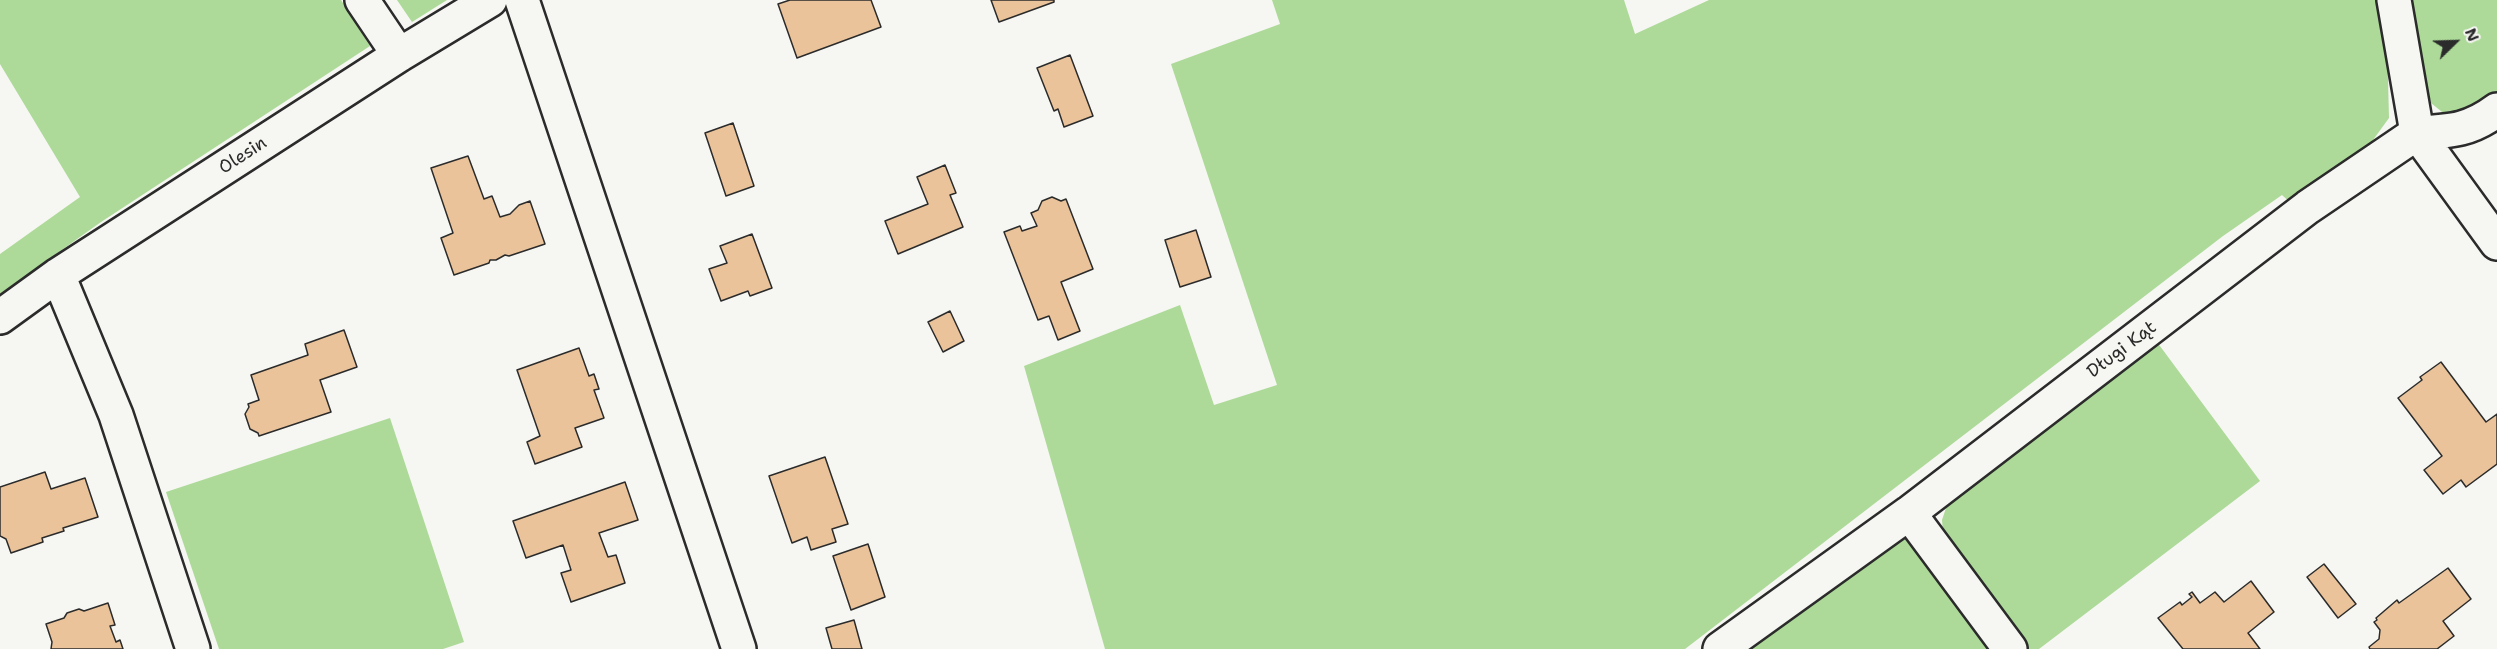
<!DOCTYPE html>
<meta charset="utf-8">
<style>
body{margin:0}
#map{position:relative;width:2497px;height:649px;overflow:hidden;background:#f6f6f2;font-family:"Shantell Sans",sans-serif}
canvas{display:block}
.north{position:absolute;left:2425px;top:12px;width:60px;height:60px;-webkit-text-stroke:4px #f6f6f2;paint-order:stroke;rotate:67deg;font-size:16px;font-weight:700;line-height:24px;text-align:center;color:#2b2b2b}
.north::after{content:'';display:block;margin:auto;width:21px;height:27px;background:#2b2b2b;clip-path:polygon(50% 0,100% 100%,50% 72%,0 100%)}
</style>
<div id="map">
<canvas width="2497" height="649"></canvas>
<div class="north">N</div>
</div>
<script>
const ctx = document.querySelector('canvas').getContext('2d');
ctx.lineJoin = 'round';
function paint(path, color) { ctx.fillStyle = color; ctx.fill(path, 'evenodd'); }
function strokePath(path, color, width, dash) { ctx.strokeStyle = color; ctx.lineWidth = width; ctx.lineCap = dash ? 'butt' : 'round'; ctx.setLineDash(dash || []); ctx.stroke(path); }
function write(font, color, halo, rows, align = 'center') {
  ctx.font = font + ' "Shantell Sans",sans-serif'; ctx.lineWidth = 5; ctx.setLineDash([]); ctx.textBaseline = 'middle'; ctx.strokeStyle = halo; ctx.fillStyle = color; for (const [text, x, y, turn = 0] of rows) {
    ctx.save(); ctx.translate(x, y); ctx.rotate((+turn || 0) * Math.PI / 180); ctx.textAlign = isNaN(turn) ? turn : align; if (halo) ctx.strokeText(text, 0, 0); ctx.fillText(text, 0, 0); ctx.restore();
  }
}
paint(new Path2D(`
 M0,0h341l29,46 -269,176 -101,72v-40l80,-57 -80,-133z
 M397,0h50l-35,22z
 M1272,0h352l11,34 74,-34h670l8,43 2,75 -24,33 -70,56 -13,-12 -59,41 -538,413h-580l-81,-283 156,-61 34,100 63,-20 -106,-321 109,-40z
 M2406,0h91v92l-31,23 -19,1 -16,-13z
 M2154,338l106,143 -221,168h-15l-80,-103 -2,-26 6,-18z
 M390,418l74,224 -21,7h-224l-53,-157z
 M1901,534c38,30 62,74 87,115h-250z`), '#adda99');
const building = new Path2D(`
 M790,0h81l10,27 -84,31 -19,-54z
 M991,0h63v2l-55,20z
 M1070,55l23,61 -29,11 -6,-18 -4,2 -17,-43z
 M733,123l21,63 -28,10 -21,-63z
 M468,156l16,43 8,-3 8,21 10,-3 9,-9 11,-4 15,43 -36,12 -4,-1 -9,5h-6l-1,3 -35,12 -13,-37 12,-5 -22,-65z
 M945,165l11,28 -6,2 13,32 -65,27 -13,-33 43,-17 -11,-27z
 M1052,197l9,4 5,-2 27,70 -32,13 19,49 -22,9 -9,-24 -11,4 -34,-88 16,-6 2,5 15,-5 -6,-13 7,-3 4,-9z
 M1196,230l15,47 -31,10 -15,-47z
 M752,234l20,54 -22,8 -2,-5 -27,10 -12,-32 18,-6 -7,-17z
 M950,311l14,30 -21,11 -15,-30z
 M344,330l13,37 -37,13 11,32 -72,24 -1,-3 -8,-4 -5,-15 4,-7 -1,-3 11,-4 -8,-25 57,-20 -3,-11z
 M579,348l10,28 5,-2 5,15 -5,1 10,28 -29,10 7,19 -47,17 -8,-22 13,-6 -23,-66z
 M2441,362l45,60 11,-8v50l-31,23 -5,-7 -18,14 -19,-24 18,-14 -44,-58 24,-18 -2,-3z
 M825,457l23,67 -16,5 4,13 -25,8 -4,-13 -15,6 -23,-67z
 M45,472l6,17 34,-11 13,39 -35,11 1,3 -22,7 1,4 -32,11 -5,-14 -6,-3v-49z
 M625,482l13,38 -39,13 9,24 8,-2 9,28 -54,19 -10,-29 10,-3 -8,-25 -37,13 -13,-37z
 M868,544l17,53 -34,13 -18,-54z
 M2324,564l32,40 -18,14 -31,-41z
 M2448,568l23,31 -28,22 11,15 -17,13h-67l-1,-2 10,-8 1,-9 -6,-8 3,-2 -1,-2 21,-18 2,3z
 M2251,581l23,31 -26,21 12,16h-77l-25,-31 22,-16 2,3 10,-8 -3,-3 3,-2 8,11 15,-11 9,10z
 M108,603l7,22 -5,1 6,16 4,-2 3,9h-72l1,-7 -6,-18 18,-6 3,-5 12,-4 5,2z
 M854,620l8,29h-30l-6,-21z`);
paint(building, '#eac39a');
strokePath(building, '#2b2b2b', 1.5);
const minor = new Path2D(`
 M362,0l37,55
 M522,0l217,649
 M2394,0l23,133 80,110
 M2417,133c33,-2 52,-2 80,-23
 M58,275l58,140 77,234
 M0,317l58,-42 341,-220 91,-55
 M1909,513l101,136
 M1720,649l189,-136 399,-306 109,-74`);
strokePath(minor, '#2b2b2b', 38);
strokePath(minor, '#f6f6f2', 33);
write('18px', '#2b2b2b', '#f6f6f2', [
 ["Olesin",243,156,-33],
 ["Długi Kąt",2122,350,-37]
]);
</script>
